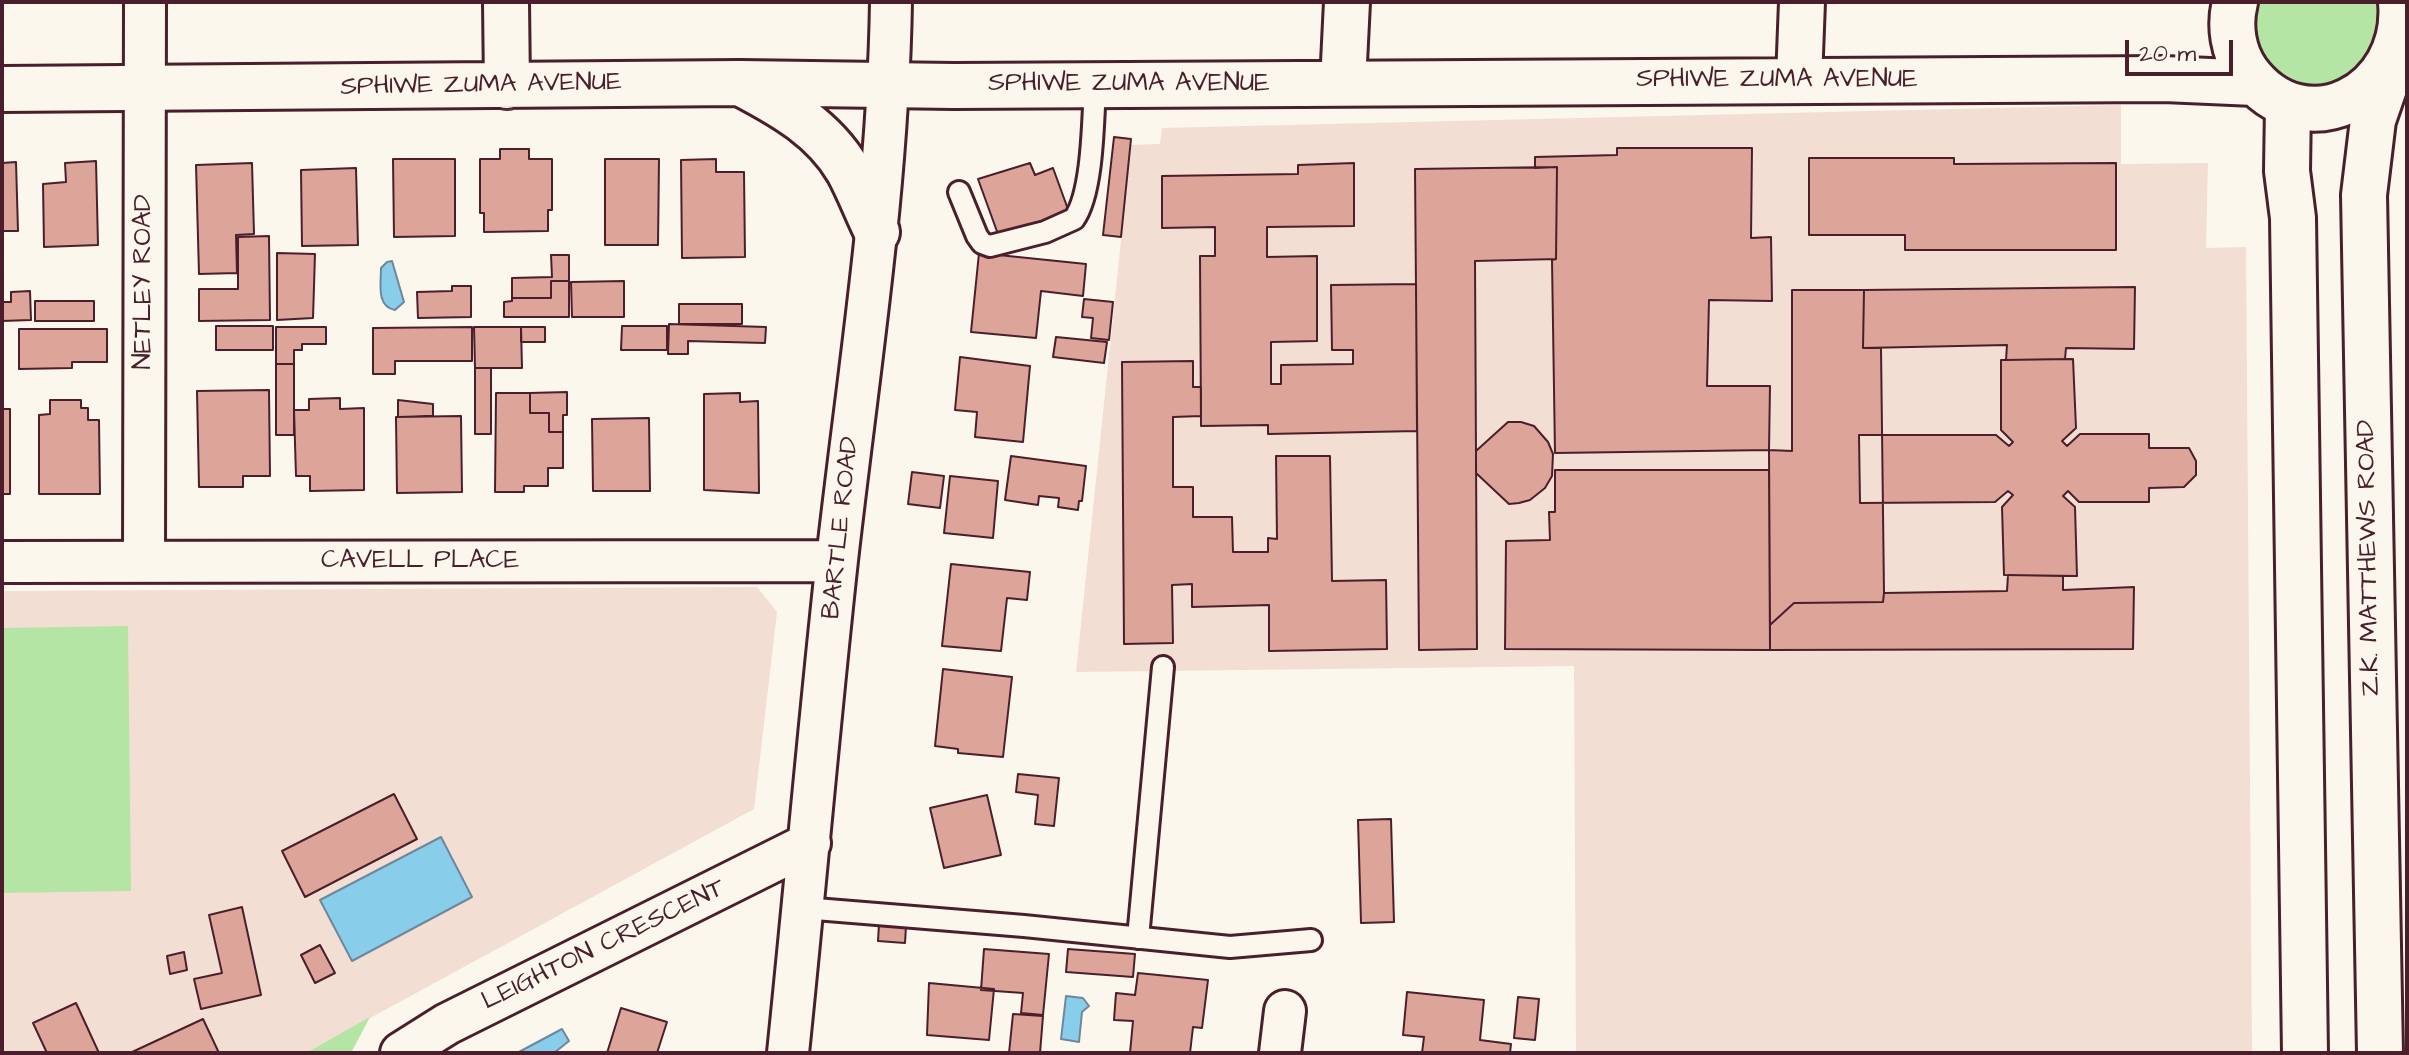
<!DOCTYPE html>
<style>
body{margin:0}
#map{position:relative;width:2409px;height:1055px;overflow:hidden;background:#fbf7ec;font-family:"Architects Daughter",sans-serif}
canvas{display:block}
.frame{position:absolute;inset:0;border:4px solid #4a1f2b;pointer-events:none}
.scale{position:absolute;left:2125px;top:40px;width:108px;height:36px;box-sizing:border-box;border:4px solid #4a1f2b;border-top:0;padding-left:10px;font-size:24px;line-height:28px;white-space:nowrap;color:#4a1f2b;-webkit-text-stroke:6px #fbf7ec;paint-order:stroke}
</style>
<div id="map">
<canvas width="2409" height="1055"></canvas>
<div class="frame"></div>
<div class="scale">20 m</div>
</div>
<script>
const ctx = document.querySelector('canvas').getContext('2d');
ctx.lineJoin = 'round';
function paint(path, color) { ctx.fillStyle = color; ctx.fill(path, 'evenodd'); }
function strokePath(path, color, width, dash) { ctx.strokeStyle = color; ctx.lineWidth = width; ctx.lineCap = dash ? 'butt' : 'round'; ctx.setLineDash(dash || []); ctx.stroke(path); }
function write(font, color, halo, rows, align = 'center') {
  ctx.font = font + ' "Architects Daughter",sans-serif'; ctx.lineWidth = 8; ctx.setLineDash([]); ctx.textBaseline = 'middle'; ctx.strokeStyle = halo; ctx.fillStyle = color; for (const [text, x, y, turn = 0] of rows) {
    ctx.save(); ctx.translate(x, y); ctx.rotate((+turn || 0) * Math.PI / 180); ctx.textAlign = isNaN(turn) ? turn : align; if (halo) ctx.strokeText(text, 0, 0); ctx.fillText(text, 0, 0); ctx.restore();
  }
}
paint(new Path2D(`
 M2121,105v59l87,-1 -2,85 40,-1 6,806h-676l-2,-387 -498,6 55,-527 29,-1 2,-16z
 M757,587l20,25 -23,197 -448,244h-304v-462z`), '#f2ded3');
paint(new Path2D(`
 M2255,2h124l3,11 -11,46 -28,22 -24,6 -23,-3 -11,-5 -25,-25 -8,-23z
 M128,626l3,265 -129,2v-265z
 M370,1017l-19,36h-45z`), '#b5e5a5');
const water = new Path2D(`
 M392,261l12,41 -9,8c-19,-4 -14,-26 -14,-42l6,-6z
 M441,837l31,60 -120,64 -32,-61z
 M1066,996l17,2 6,8 -7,6 -3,30 -18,-3z
 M562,1029l7,12 -15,12h-37z`);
paint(water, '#88cde9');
strokePath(water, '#6f879d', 2);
const building = new Path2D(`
 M1114,137l17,2 -10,98 -18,-2z
 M1617,148h135l-1,90 20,-1 1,64 -63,-1 -2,86h63l-1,64 -214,3 -3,-193 4,-1 1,-92 -22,1v-11l82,-2z
 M500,149h29v10h23v51h-4v21l-64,1v-19h-4v-54h20z
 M1809,158h145v6l162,-1v87h-211v-15h-96z
 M393,159h62v77l-61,1z
 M605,159h54l-1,86h-53z
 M716,159v13h28l1,85 -63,1 -1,-98z
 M96,161l2,84 -54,2 -1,-63 23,-2 -1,-19z
 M16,162l2,69h-16v-68z
 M252,163l2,71 -18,1 1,38 -38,1 -3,-109z
 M1030,163l5,12 18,-7 16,44 -70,25 -21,-58z
 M1354,163v63l-87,1v30l50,-1v85l-46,1v42h10v-19l72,-1v-14h-21l-1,-65 85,-1 1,147 -149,3v-9l-67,1 -1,-170h15v-29l-53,1v-52l136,-2v-9z
 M1557,167l-1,92 -81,2 2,388 -58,1 -4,-481z
 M356,168l2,77 -56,1 -1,-76z
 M269,236l1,84 -71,1v-32h39v-52z
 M277,253l38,1 -2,64 -36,2z
 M979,253l107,11 -3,32 -42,-5 -5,47 -65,-6z
 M551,255h18v26h-18v17h-39v-20l40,-1z
 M551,281h18v36h-65v-15l8,-1v-3h39z
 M624,281v36h-52l-1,-35z
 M452,286h19v31l-53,1 -1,-26 35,-1z
 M2135,287l-1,62 -68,-1 -1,11 -59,1 1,-15 -144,3 1,-58z
 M1792,290h72l-1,58h18l3,245 -1,9 -89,1 -24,22 -1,-175 23,1z
 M30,291l1,29 -29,1v-19h9v-10z
 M1084,299l29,3 -4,38 -18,-2 2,-20 -11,-1z
 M35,301h59v20h-59z
 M679,304h63v20h-63z
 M669,324l97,3 -1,16 -77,-2v13h-20z
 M216,326h57v24h-57z
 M622,326h45v24h-46z
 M276,327h50v17h-24v6h-8v14h-18z
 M472,327v34h-77v13h-22v-46z
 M474,327h47l1,41h-47z
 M521,327h24v15h-24z
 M19,329h88v33h-35v6l-53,1z
 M1056,337l51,5 -3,21 -51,-6z
 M960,357l70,9 -7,76 -48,-5 2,-25 -22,-2z
 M2073,359l3,69 -14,13 5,5 13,-12h69v14h40l7,13v14l-12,12 -35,1v14h-70l-11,-11 -5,5 12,11 2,69 -73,-1 -2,-68 11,-12 -5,-4 -13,11 -135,1 -1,-68h137l13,11 4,-4 -12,-12v-70z
 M1193,361v26h8v29l-28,1v70h20v30h39l1,35h35v-14l9,1 -1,-83h54l2,125 54,-1 1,69 -118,2v-46l-77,2v-23l-20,1 1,58 -49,1 -2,-282z
 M276,364h18v71h-18z
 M475,368h16v66h-16z
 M269,390l1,86h-27v11h-44l-2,-96z
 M567,392v23h-4v17h-14v-19h-19v-20z
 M496,393h34v20h19v19h14v36h-15v18h-24v6h-29z
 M740,393v9l18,-1 1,92 -55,-3v-96z
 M340,398v11l24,-1v82l-54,1v-15h-14l-2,-66h15v-11z
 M50,400h31v8h7v12h11l1,74h-61v-79l11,-1z
 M398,400l35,4v12l-35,1z
 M2,409h8v85h-8z
 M461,416l1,76 -65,1 -1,-76z
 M649,418l1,73h-57l-1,-72z
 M1508,422h13l13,4 14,16 5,12 -1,22 -7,12 -15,12 -11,3 -10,1 -33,-31v-22z
 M1011,456l75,10 -4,35h-3l-1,9 -20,-3 1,-9 -20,-2 -1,9 -33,-5z
 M1555,470h214l1,180 -265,-1 1,-108 44,-1 -1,-28h6z
 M912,472l32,4 -4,32 -32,-4z
 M950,476l48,5 -5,57 -49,-5z
 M951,564l79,8 -3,28 -20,-2 -6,53 -59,-5z
 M2008,575l55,1v14l71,-3 -1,62 -363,1v-25l24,-22 89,-1 1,-9 123,-2z
 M943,669l69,8 -9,80 -45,-4v-4l-23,-3z
 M1018,774l41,4 -5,48 -19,-2 3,-29 -22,-3z
 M394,794l23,45 -112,58 -23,-46z
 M987,795l14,60 -57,13 -14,-60z
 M1391,819l3,103 -33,1 -3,-103z
 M242,907l19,88 -60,14 -7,-30 28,-6 -13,-58z
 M879,924l27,2 -1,17 -27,-2z
 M320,945l15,28 -20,10 -14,-28z
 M984,949l65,5 -6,61 -22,-2 2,-20 -42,-3z
 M1068,949l67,5 -2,23 -67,-5z
 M184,952l3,18 -17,4 -3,-18z
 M1138,973l70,7 -6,48 -9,-1 -3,26h-60l3,-32 -19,-1 2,-27 19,2z
 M929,983l65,6 -5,51 -62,-5z
 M1407,992l77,8 -4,40 31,4 -1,9h-88l2,-16 -21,-2z
 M1518,997l21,2 -4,41 -21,-2z
 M76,1003l23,50h-52l-14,-30z
 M621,1008l46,14 -10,31h-50z
 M1013,1014l30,2 -3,37h-31z
 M203,1019l16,34h-89z`);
paint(building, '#dda49a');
strokePath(building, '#4a1f2b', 2);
const service = new Path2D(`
 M959,192l18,44 5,7 8,3 55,-14 29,-13c19,-26 19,-100 21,-134
 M803,908l221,18 206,21 81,-7
 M1138,938l25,-271`);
const minor = new Path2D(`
 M2,562l835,-1
 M144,562l1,-560
 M401,1053l46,-29 363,-181
 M788,1053c17,-164 31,-329 49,-493 21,-186 51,-370 54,-558
 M1280,1053l5,-42`);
const tertiary = new Path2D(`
 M506,2l1,84
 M2235,2c-6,24 -2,50 12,70 57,77 162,23 154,-70
 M1799,80l3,-78
 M1343,83l4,-81
 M744,85c40,21 80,44 104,85 11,20 19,42 29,62
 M2,89l738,-6 214,3 1210,-7 91,4
 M2288,105l-1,66 6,47 12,835
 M2380,1053l-16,-858 9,-75 18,-52`);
strokePath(service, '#4a1f2b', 26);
strokePath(minor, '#4a1f2b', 46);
strokePath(tertiary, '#4a1f2b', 50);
strokePath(service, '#fbf7ec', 20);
strokePath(minor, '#fbf7ec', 40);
strokePath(tertiary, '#fbf7ec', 44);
write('26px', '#4a1f2b', '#fbf7ec', [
 ["SPHIWE ZUMA AVENUE",1777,81],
 ["SPHIWE ZUMA AVENUE",1129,85],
 ["SPHIWE ZUMA AVENUE",481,86,-1],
 ["NETLEY ROAD",145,282,-90],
 ["BARTLE ROAD",842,528,-84],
 ["Z.K. MATTHEWS ROAD",2370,558,-91],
 ["CAVELL PLACE",420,562],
 ["LEIGHTON CRESCENT",604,946,-26]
]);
</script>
